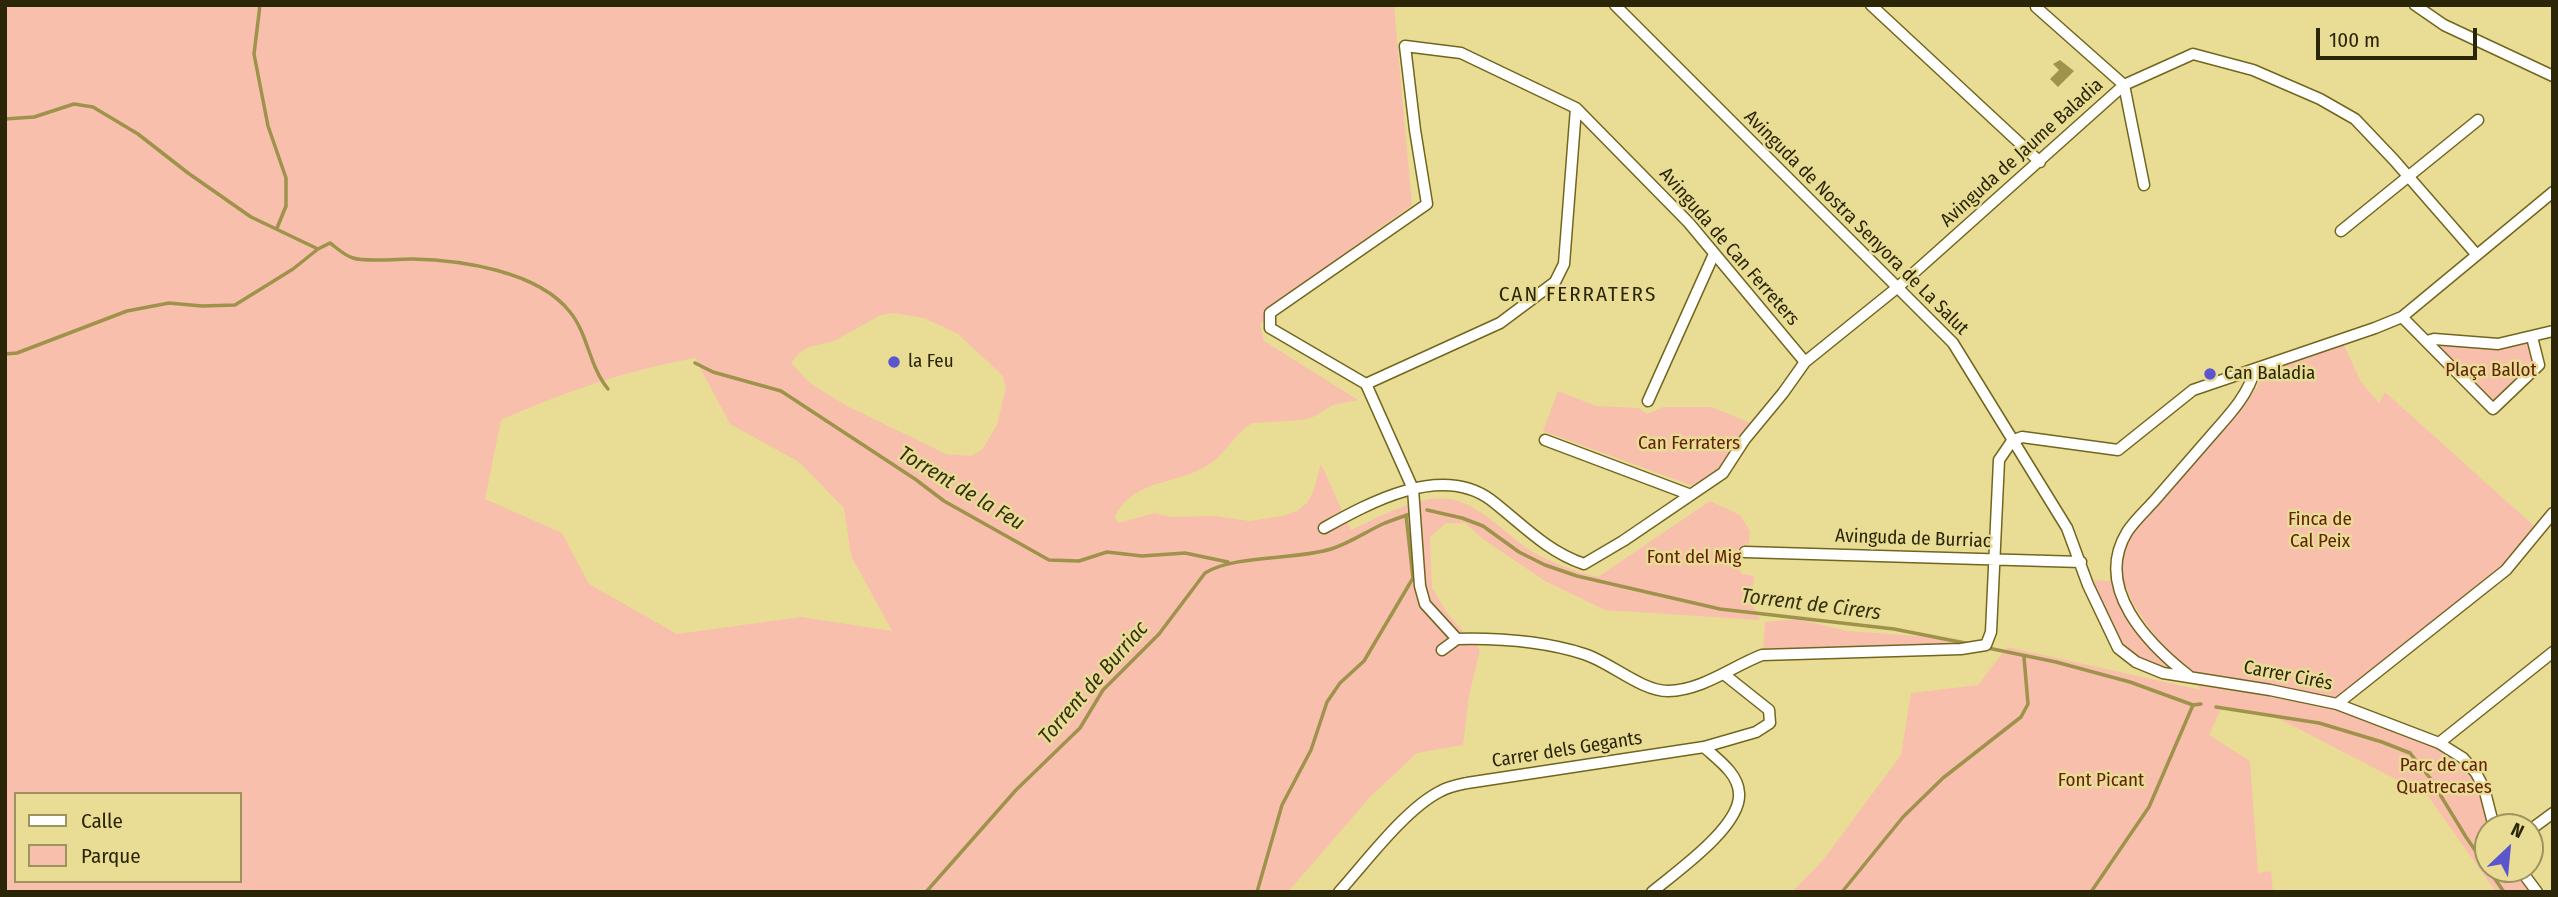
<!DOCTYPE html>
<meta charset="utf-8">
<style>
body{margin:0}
#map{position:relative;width:2558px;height:897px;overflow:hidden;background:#e9dd95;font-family:"Fira Sans Condensed",sans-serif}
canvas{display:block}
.frame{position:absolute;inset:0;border:7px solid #2b2608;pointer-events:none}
.legend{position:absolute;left:14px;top:792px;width:228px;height:91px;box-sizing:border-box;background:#e9dd95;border:2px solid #9d945d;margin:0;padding:9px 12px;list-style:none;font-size:21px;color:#2b2608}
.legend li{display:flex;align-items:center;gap:14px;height:35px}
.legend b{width:35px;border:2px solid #9d945d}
.north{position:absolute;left:2474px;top:813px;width:70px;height:70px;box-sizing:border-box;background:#e9dd95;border:2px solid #9d945d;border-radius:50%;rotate:26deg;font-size:19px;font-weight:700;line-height:28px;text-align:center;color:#2b2608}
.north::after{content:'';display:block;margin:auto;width:24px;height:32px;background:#5b56ce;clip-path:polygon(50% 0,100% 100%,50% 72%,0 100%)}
.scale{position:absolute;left:2316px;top:28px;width:161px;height:32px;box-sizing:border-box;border:4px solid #2b2608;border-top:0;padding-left:9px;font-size:21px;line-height:24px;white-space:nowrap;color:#2b2608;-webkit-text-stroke:5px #e9dd95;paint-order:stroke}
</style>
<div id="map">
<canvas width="2558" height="897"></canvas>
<div class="frame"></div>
<ul class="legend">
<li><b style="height:9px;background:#fff"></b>Calle</li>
<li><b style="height:19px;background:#f7bfac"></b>Parque</li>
</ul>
<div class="north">N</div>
<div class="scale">100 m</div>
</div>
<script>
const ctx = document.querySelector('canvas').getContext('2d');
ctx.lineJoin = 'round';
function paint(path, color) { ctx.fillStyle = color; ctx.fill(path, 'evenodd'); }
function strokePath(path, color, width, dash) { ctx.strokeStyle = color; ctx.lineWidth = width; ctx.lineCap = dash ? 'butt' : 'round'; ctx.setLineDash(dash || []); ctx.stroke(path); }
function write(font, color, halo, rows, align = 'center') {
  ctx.font = font + ' "Fira Sans Condensed",sans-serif'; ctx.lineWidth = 5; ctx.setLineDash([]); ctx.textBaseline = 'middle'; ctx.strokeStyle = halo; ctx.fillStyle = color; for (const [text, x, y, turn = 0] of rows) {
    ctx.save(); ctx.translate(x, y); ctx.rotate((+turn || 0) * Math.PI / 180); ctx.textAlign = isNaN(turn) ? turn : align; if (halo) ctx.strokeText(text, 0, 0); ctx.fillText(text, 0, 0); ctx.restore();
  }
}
paint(new Path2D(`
 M5,5h1389l18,200 -139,100 1,9 -14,10 4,17 94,59 -25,5 -18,11 -12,4 -51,3c-17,10 -26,31 -44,42 -31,20 -76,14 -93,52l3,6 37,-10 14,4 45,-1 36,5 33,-5 14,-5 10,-8 6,-11 8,-28 30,66c26,-12 52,-27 80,-31 42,-7 70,34 102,53 19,11 44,20 65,25l112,-76 30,14 10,16 -1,12 -12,6 -3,13 8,12 12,2 -2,27 8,17 -155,-10 -60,-29 -62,-42 -18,-16h-19l-16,14 2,51 16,26 32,36 -11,46 -6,49 -46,8 -46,43 -83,96h-1283zM893,313l31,5 34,16 44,41 4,12 -9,38 -15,25 -11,6 -25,-2 -99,-48 -37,-23 -19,-20 8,-10 10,-6 25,-6 47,-26zM695,358l35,66 69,38 45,46 7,48 41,75 -91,-14 -124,17 -88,-50 -27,-51 -77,-34 16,-79c62,-28 127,-50 194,-62zM16,794h224v87h-224z
 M2343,343l18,39 18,21 6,-11 149,134 -32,40 -166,132 -101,-20 -40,-4 -32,-26 -30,-44 -10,-24 -2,-18 11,-28 125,-146 4,-17z
 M2529,343l4,20 -34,36 -9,1 -51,-50 3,-6 56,6z
 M1558,391l38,15 43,2 8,6 16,-7h49l38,16 -12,14 -19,32 -26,17 -150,-55z
 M2090,580l24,1 14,34 53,59 -44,-14 -18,-16z
 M1797,619l51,12 110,8 15,5 -210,7 2,-29z
 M2007,647l194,43 -7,-10 146,27 99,37 35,31 18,52h-4v42h30l17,23h-39l-68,-96 -160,-83 -47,-4 -12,26 41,26 8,112 13,-2 2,21h-481l32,-33 77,-104 10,-62 67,-8z`), '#f7bfac');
paint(new Path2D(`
 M2060,60l14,11 -16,16 -8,-8 9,-9 -6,-6z`), '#9f934b');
strokePath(new Path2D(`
 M260,5l-6,49 14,72 18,52v28l-9,22
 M5,119l29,-2 40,-13 19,3 45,27 50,39 63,44 67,32
 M5,354l12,-1 110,-42 42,-8 33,3 33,-1 58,-36 25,-20 12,-6c7,5 15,13 23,15 11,4 45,1 59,1 49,1 126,12 158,53 18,22 19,54 38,77
 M695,363l18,9 68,19 134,88 29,22 105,59 30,1 28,-9 35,4 43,-3 43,9
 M1427,510l35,8 21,8 36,26 26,13 32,11 143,33 174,20 76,15
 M1988,648l68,14 74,20 63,23 8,-1
 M2216,707l103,16 63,19 28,11 20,25 36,59 38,55
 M926,892l90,-102 64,-62 23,-38 56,-56 46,-61c28,-18 91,-13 126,-24 19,-6 36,-18 54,-26 8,-3 16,-6 25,-9
 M1257,892l25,-87 29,-55 16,-48 13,-19 24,-22 49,-83 -7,-63
 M1842,892l61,-75 40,-39 78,-61 7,-13 -4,-47
 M2091,892l58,-85 44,-102`), '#9f934b', 3.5);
const minor = new Path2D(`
 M1615,5l338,338 114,185 21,57 30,63 18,14 27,11 107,17 67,14 102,39 24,15 13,15 8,15 10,39
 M1871,5l169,157
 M2415,5l29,20 109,51
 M2036,7l88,78 20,100
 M2341,231l137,-111
 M2402,317l91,92 46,-44
 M2532,337l7,28
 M2427,341l7,-2 64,5 55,-13
 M1366,384l134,-61 55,-41 9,-18 12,-156
 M1648,401l66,-147
 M1545,440l146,55
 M2012,441l10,-4 96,13 75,-60 182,-62 27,-11 151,-125
 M1324,528c45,-25 117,-65 167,-28 31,24 55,51 93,64l39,-23 100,-68 22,-34 38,-46 22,-31 93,-75 226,-202 69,-31 60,16 67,29 35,20 39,41 82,94
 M1745,552l336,10
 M1457,639l-32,-35 -5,-18 -7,-97 -47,-105 -96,-56v-15l157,-109 -12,-74 -10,-84 56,7 115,55 113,115 116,139
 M1457,639c43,-1 86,2 127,15 26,8 57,37 84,37 35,-1 63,-24 94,-36l199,-6 25,-4 5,-13 8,-172 13,-19
 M1442,650l15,-11
 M2189,676c-41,-32 -96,-88 -62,-144 7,-11 19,-22 28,-32 20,-23 40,-46 60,-69 17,-19 34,-38 40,-62
 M2337,704l169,-134 47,-57
 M2439,743l114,-91
 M2530,830l23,-17
 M2520,869l17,23
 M1339,892c27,-30 67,-84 102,-101 7,-4 17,-6 26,-8l237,-36 52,-15 14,-9 -1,-13 -44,-35
 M1652,892c24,-20 90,-66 87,-99 -1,-20 -22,-34 -35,-46`);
strokePath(minor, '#72661e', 13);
strokePath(minor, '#fff', 10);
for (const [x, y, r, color] of [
 [894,362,7,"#5b56ce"],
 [2210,374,7,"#5b56ce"]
]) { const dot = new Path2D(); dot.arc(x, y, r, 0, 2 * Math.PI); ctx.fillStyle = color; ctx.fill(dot); strokePath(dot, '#e9dd95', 2.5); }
write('19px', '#2b2608', '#e9dd95', [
 ["Avinguda de Jaume Baladia",2022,153,-42],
 ["Avinguda de Nostra Senyora de La Salut",1856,223,45],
 ["Avinguda de Can Ferreters",1729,247,49],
 ["Avinguda de Burriac",1913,539,2],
 ["Carrer Cirés",2288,676,11],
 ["Carrer dels Gegants",1567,750,-9]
]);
write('19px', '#2b2608', '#e9dd95', [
 ["la Feu",908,362],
 ["Can Baladia",2224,374]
], 'left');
write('19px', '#642309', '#e9dd95', [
 ["Plaça Ballot",2491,371],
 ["Can Ferraters",1689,444],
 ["Finca de",2320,520],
 ["Cal Peix",2320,542],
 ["Font del Mig",1694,558],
 ["Parc de can",2444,766],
 ["Quatrecases",2444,788],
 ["Font Picant",2101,781]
]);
ctx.letterSpacing = '2px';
write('21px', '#2b2608', '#e9dd95', [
 ["CAN FERRATERS",1578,295]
]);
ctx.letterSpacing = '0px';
write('italic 21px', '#35300f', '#e9dd95', [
 ["Torrent de la Feu",961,489,31],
 ["Torrent de Cirers",1811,605,7],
 ["Torrent de Burriac",1094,683,-49]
]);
</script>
